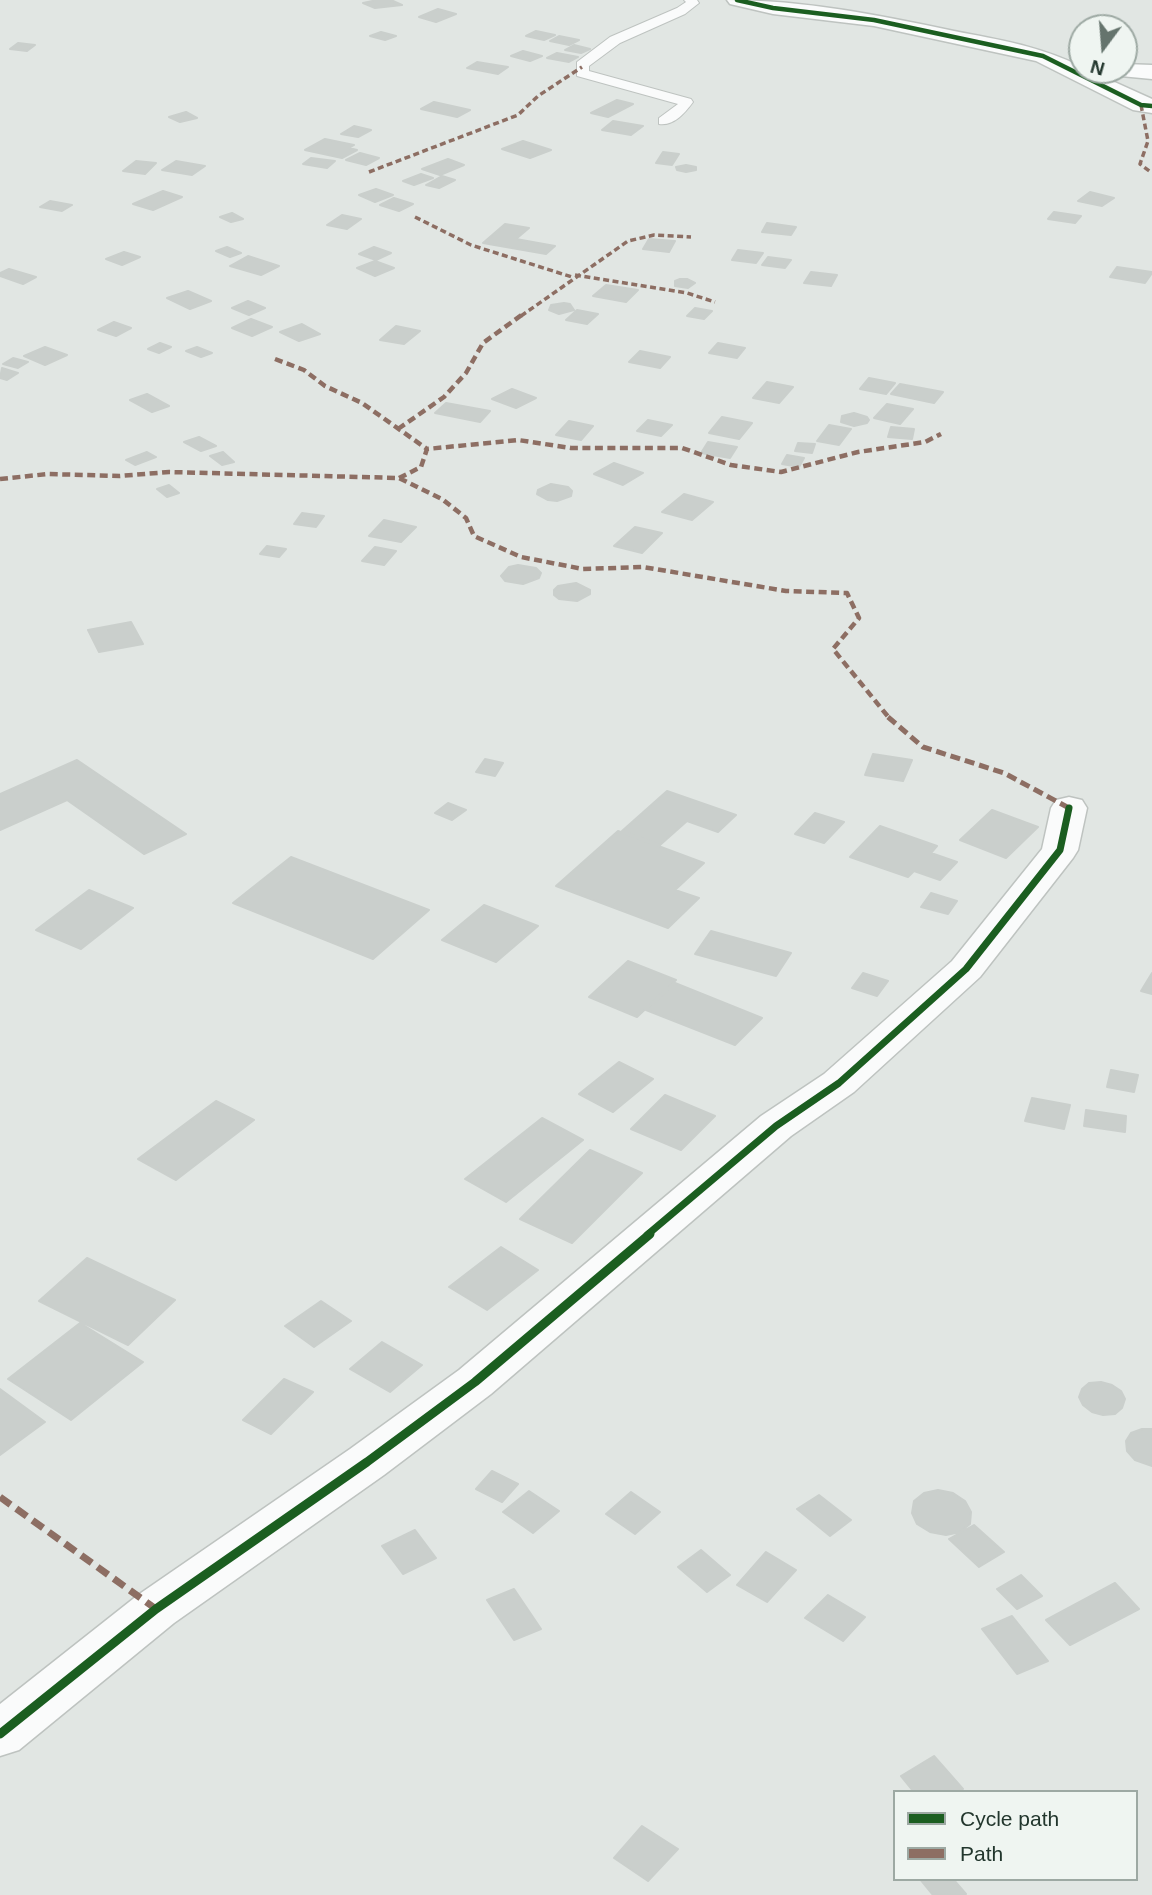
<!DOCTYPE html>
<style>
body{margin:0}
#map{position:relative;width:1152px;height:1895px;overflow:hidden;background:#e1e6e3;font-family:Arial,sans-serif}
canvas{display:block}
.legend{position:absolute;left:893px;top:1790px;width:245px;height:91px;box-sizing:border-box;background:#eff5f1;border:2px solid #9da9a3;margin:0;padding:9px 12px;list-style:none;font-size:21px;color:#22362d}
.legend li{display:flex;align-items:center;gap:14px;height:35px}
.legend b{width:35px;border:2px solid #9da9a3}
.north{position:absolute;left:1068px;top:14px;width:70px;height:70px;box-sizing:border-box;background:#eff5f1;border:2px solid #9da9a3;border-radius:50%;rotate:196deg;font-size:19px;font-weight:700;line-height:28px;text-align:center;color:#22362d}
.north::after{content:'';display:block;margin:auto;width:24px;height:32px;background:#65746d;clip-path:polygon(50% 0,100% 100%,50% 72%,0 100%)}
</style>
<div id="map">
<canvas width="1152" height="1895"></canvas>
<ul class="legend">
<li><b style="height:9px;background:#1b5e20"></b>Cycle path</li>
<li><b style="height:9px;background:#8d6e63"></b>Path</li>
</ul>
<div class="north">N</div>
</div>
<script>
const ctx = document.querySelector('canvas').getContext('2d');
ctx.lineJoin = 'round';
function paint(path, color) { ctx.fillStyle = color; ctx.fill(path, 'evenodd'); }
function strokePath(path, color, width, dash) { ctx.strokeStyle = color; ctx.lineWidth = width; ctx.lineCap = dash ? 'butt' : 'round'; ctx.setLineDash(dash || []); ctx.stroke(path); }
const building = new Path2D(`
 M377,0h14l11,5 -27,3 -12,-5z
 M438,9l18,5 -20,8 -17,-5z
 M536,31l19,4 -11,5 -18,-4z
 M381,32l15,4 -11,4 -15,-4z
 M559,36l20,4 -10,5 -19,-4z
 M18,43l17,2 -8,6 -17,-2z
 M574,45l16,4 -9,4 -16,-3z
 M523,51l19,5 -12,5 -19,-5z
 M557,53l21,4 -9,5 -22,-4z
 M477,62l31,5 -10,7 -31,-6z
 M617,100l16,4 -25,13 -17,-4z
 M434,102l36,8 -13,7 -36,-8z
 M186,112l11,6 -17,4 -11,-5z
 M613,121l30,5 -12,9 -29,-5z
 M354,126l17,4 -13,7 -17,-3z
 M325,139l29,6 -5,3 8,2 -15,8 -37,-8z
 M523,141l28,9 -21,8 -28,-9z
 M663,152l16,2 -7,11 -16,-2z
 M360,153l19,5 -13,7 -20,-5z
 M311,158l24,3 -8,7 -24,-4z
 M448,159l16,6 -24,10 -18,-6z
 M136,161l20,2 -11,11 -22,-3z
 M176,161l29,5 -13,9 -30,-5z
 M686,165l10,2v3l-10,2 -9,-2 -1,-3z
 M421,174l12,4 -19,7 -11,-4z
 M442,176l13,4 -16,8 -13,-3z
 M376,189l17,6 -18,7 -16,-7z
 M163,191l19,6 -29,13 -20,-6z
 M1090,192l24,6 -12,8 -24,-5z
 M394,198l19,6 -14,7 -19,-6z
 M50,201l22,4 -10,6 -22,-4z
 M1054,212l27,4 -6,7 -27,-4z
 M232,213l11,6 -12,3 -11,-5z
 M342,215l19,4 -14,10 -20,-4z
 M767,223l29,4 -5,8 -29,-3z
 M505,224l24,4 -13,11 39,7 -9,8 -63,-11z
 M649,239l26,2 -6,11 -26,-3z
 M227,247l14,6 -11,4 -14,-6z
 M374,247l17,6 -15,7 -17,-6z
 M738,250l25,3 -7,10 -24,-3z
 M124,252l16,5 -18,8 -16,-6z
 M248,256l31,10 -18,9 -31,-9z
 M768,257l23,3 -6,8 -23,-3z
 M375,261l19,7 -19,8 -18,-8z
 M1117,267l35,5v1l-7,10 -35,-6z
 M9,269l27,8 -13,7 -23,-8v-3z
 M811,272l26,3 -6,11 -27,-3z
 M680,279h7l8,4 -7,5 -13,-2v-5z
 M606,285l32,5 -12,12 -33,-6z
 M188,291l23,10 -21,8 -23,-11z
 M248,301l17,7 -16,7 -17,-7z
 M564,303l6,1 4,6 -15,4 -10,-4 2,-5z
 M695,308l17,3 -8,8 -17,-3z
 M577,310l21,4 -11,10 -21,-4z
 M251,319l21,8 -20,9 -20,-8z
 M114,322l17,6 -15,8 -18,-6z
 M302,324l18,10 -21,7 -19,-9z
 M396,326l24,5 -16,13 -24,-4z
 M160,343l11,4 -12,6 -11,-4z
 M718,343l27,5 -8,10 -28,-5z
 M45,347l22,8 -22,10 -21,-9z
 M197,347l15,6 -11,4 -15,-6z
 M640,351l30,6 -10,11 -31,-6z
 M13,358l15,4 -10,6 -15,-4z
 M2,368l16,5 -11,7 -7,-2z
 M869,378l26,5 -9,11 -26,-5z
 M767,382l26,5 -14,16 -26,-5z
 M900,384l43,8 -9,11 -43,-9z
 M512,389l24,9 -20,10 -24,-9z
 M147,394l22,12 -17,6 -22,-12z
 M446,403l44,8 -10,11 -45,-9z
 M887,404l26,5 -13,15 -26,-6z
 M854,413l13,4 2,3 -2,3 -13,3 -13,-4 1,-6z
 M722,417l30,6 -13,16 -30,-6z
 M648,420l24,5 -11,11 -24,-5z
 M569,421l24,5 -12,14 -25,-5z
 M829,425l22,4 -12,16 -22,-4z
 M891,427l23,2 -2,10 -24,-2z
 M199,437l17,9 -15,5 -17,-9z
 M708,442l29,5 -7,11 -29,-5z
 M798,443l17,1 -3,9 -17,-2z
 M147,452l9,5 -21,8 -9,-5z
 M223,452l11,10 -12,3 -12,-9z
 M787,455l17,3 -5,9 -17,-3z
 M614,463l29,10 -20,12 -29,-11z
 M551,484l17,3 4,4 -1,5 -14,5 -9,-1 -11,-6 1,-4z
 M169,485l10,8 -12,4 -10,-8z
 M684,494l29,8 -21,18 -30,-8z
 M302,513l22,3 -8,11 -22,-3z
 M384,520l32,7 -15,15 -32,-6z
 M635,527l27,6 -20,20 -28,-7z
 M267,546l19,3 -7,8 -19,-3z
 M375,547l21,4 -12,14 -22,-4z
 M518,565l18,3 5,5 -2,5 -16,6 -18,-3 -4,-5 8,-9z
 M576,583l14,7v4l-13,7 -18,-2 -5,-4v-5l4,-4z
 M131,622l12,22 -44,8 -11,-22z
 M873,754l39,6 -9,21 -38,-6z
 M485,759l18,4 -8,13 -19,-4z
 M77,760l109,74 -42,20 -77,-54 -67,30v-36z
 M667,791l69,24 -18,17 -31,-11 -27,24 -38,-14z
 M448,803l18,7 -14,10 -17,-7z
 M992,810l46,17 -32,31 -46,-18z
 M815,813l29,9 -20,21 -29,-9z
 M880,826l57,20 -6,7 26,9 -17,18 -26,-9 -6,6 -58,-20z
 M618,831l86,32 -29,27 24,8 -31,30 -112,-42z
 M291,857l138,53 -56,49 -140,-56z
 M89,890l44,18 -52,41 -45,-19z
 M931,893l26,8 -9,13 -27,-7z
 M484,905l54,21 -42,36 -54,-22z
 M711,931l80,22 -15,23 -81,-22z
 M628,961l48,19 -39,37 -48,-20z
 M863,973l25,8 -11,15 -25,-8z
 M1152,973v21l-11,-3z
 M675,983l87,35 -27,27 -89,-35z
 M619,1062l34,17 -40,33 -34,-18z
 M1111,1070l27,5 -4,17 -27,-5z
 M665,1095l50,21 -34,34 -50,-21z
 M1032,1098l38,7 -6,24 -39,-8z
 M216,1101l38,19 -78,60 -38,-21z
 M1086,1110l40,6 -1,16 -41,-6z
 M542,1118l41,22 -77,62 -41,-23z
 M590,1150l52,23 -70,70 -52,-24z
 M501,1247l37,23 -51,40 -38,-23z
 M87,1258l88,42 -47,45 -89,-44z
 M321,1301l30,20 -37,26 -29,-21z
 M80,1323l63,39 -72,58 -63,-41z
 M382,1342l40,23 -32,27 -40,-23z
 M284,1379l29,13 -42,42 -28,-14z
 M1101,1382l11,3 9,6 4,8 -3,9 -7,6 -12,1 -11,-3 -9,-7 -4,-8 3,-8 7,-6z
 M0,1389l45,33 -45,33z
 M1142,1429h10v37l-17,-6 -8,-9 -1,-10 5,-8z
 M492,1471l26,13 -16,18 -26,-13z
 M938,1490l15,3 12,8 6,11 -1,12 -10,8 -14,3 -16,-3 -13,-8 -5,-11 2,-12 10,-8z
 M529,1491l30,20 -26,22 -30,-21z
 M631,1492l29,20 -25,22 -29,-20z
 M819,1495l32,25 -21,16 -33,-27z
 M974,1525l30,27 -25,15 -30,-28z
 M415,1530l21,28 -33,16 -21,-28z
 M701,1550l29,25 -23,17 -29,-25z
 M766,1552l30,18 -29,32 -30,-17z
 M1021,1575l21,21 -25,13 -20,-20z
 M1115,1583l24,26 -69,36 -24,-25z
 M514,1589l27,40 -27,11 -27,-40z
 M828,1595l37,22 -22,24 -38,-23z
 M1012,1616l36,45 -31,13 -35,-45z
 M934,1756l29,33 -5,3h-44l-13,-16z
 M642,1826l36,23 -30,32 -34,-23z
 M920,1879h33l13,15 -33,1z`);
paint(building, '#cacfcc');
strokePath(building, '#cacfcc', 2);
const service = new Path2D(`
 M684,0h13l2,3 -14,11 -65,29 -31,23v5l102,28 2,3c-8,11 -19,24 -34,22v-6l19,-14 -101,-28v-14l33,-25 67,-29 9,-6z`);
const minor = new Path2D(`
 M727,0c76,0 152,15 227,31 46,9 86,15 128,36v3h6l64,29v14l-19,-3 -97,-49 -162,-35 -101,-12 -43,-10z
 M1124,64l28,1v14l-42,-4 -3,-5h17z
 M1069,797l13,3 5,8 -9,42 -5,8 -93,119 -126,115 -63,44 -300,258 -107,81 -210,148 -155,127 -19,6v-52l138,-109 212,-146 109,-79 302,-254 63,-42 128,-113 90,-112 9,-41 5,-8z`);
strokePath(service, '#bec3c0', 2);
strokePath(minor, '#bec3c0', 3);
paint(service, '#fafbfb');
paint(minor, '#fafbfb');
strokePath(new Path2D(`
 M1141,105l7,36 -8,23 12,9
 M369,172l149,-57 20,-19 44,-29
 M415,217l56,28 101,32
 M575,275l112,18 28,9
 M521,316l107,-75 26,-6 37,2`), '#8d6e63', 3.5, [6, 3.5]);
strokePath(new Path2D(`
 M275,359l29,11 21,16 37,17 65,46
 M398,429l46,-32 22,-24 17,-30 40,-29
 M399,478l22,-11 6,-18 91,-9 53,8h111l49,17 50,7 77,-20 67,-10 16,-8
 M0,479l48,-5 72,2 49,-4 230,6 43,21 24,19 8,18 47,21 62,12 60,-2 143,24 61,2 12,25 -26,31 57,70`), '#8d6e63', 4.5, [8, 4.5]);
strokePath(new Path2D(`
 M888,717l35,30 81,26 65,35`), '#8d6e63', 5, [10, 5]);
strokePath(new Path2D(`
 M0,1497l156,112`), '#8d6e63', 7, [13, 7]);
strokePath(new Path2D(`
 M737,0l36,8 101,12 169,36 98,49 11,1`), '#1b5e20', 4.5);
strokePath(new Path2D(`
 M647,1235l129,-109 63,-43 127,-114 94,-119 9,-42`), '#1b5e20', 7);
strokePath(new Path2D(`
 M0,1734l156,-125 211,-147 108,-80 175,-148`), '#1b5e20', 9);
</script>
